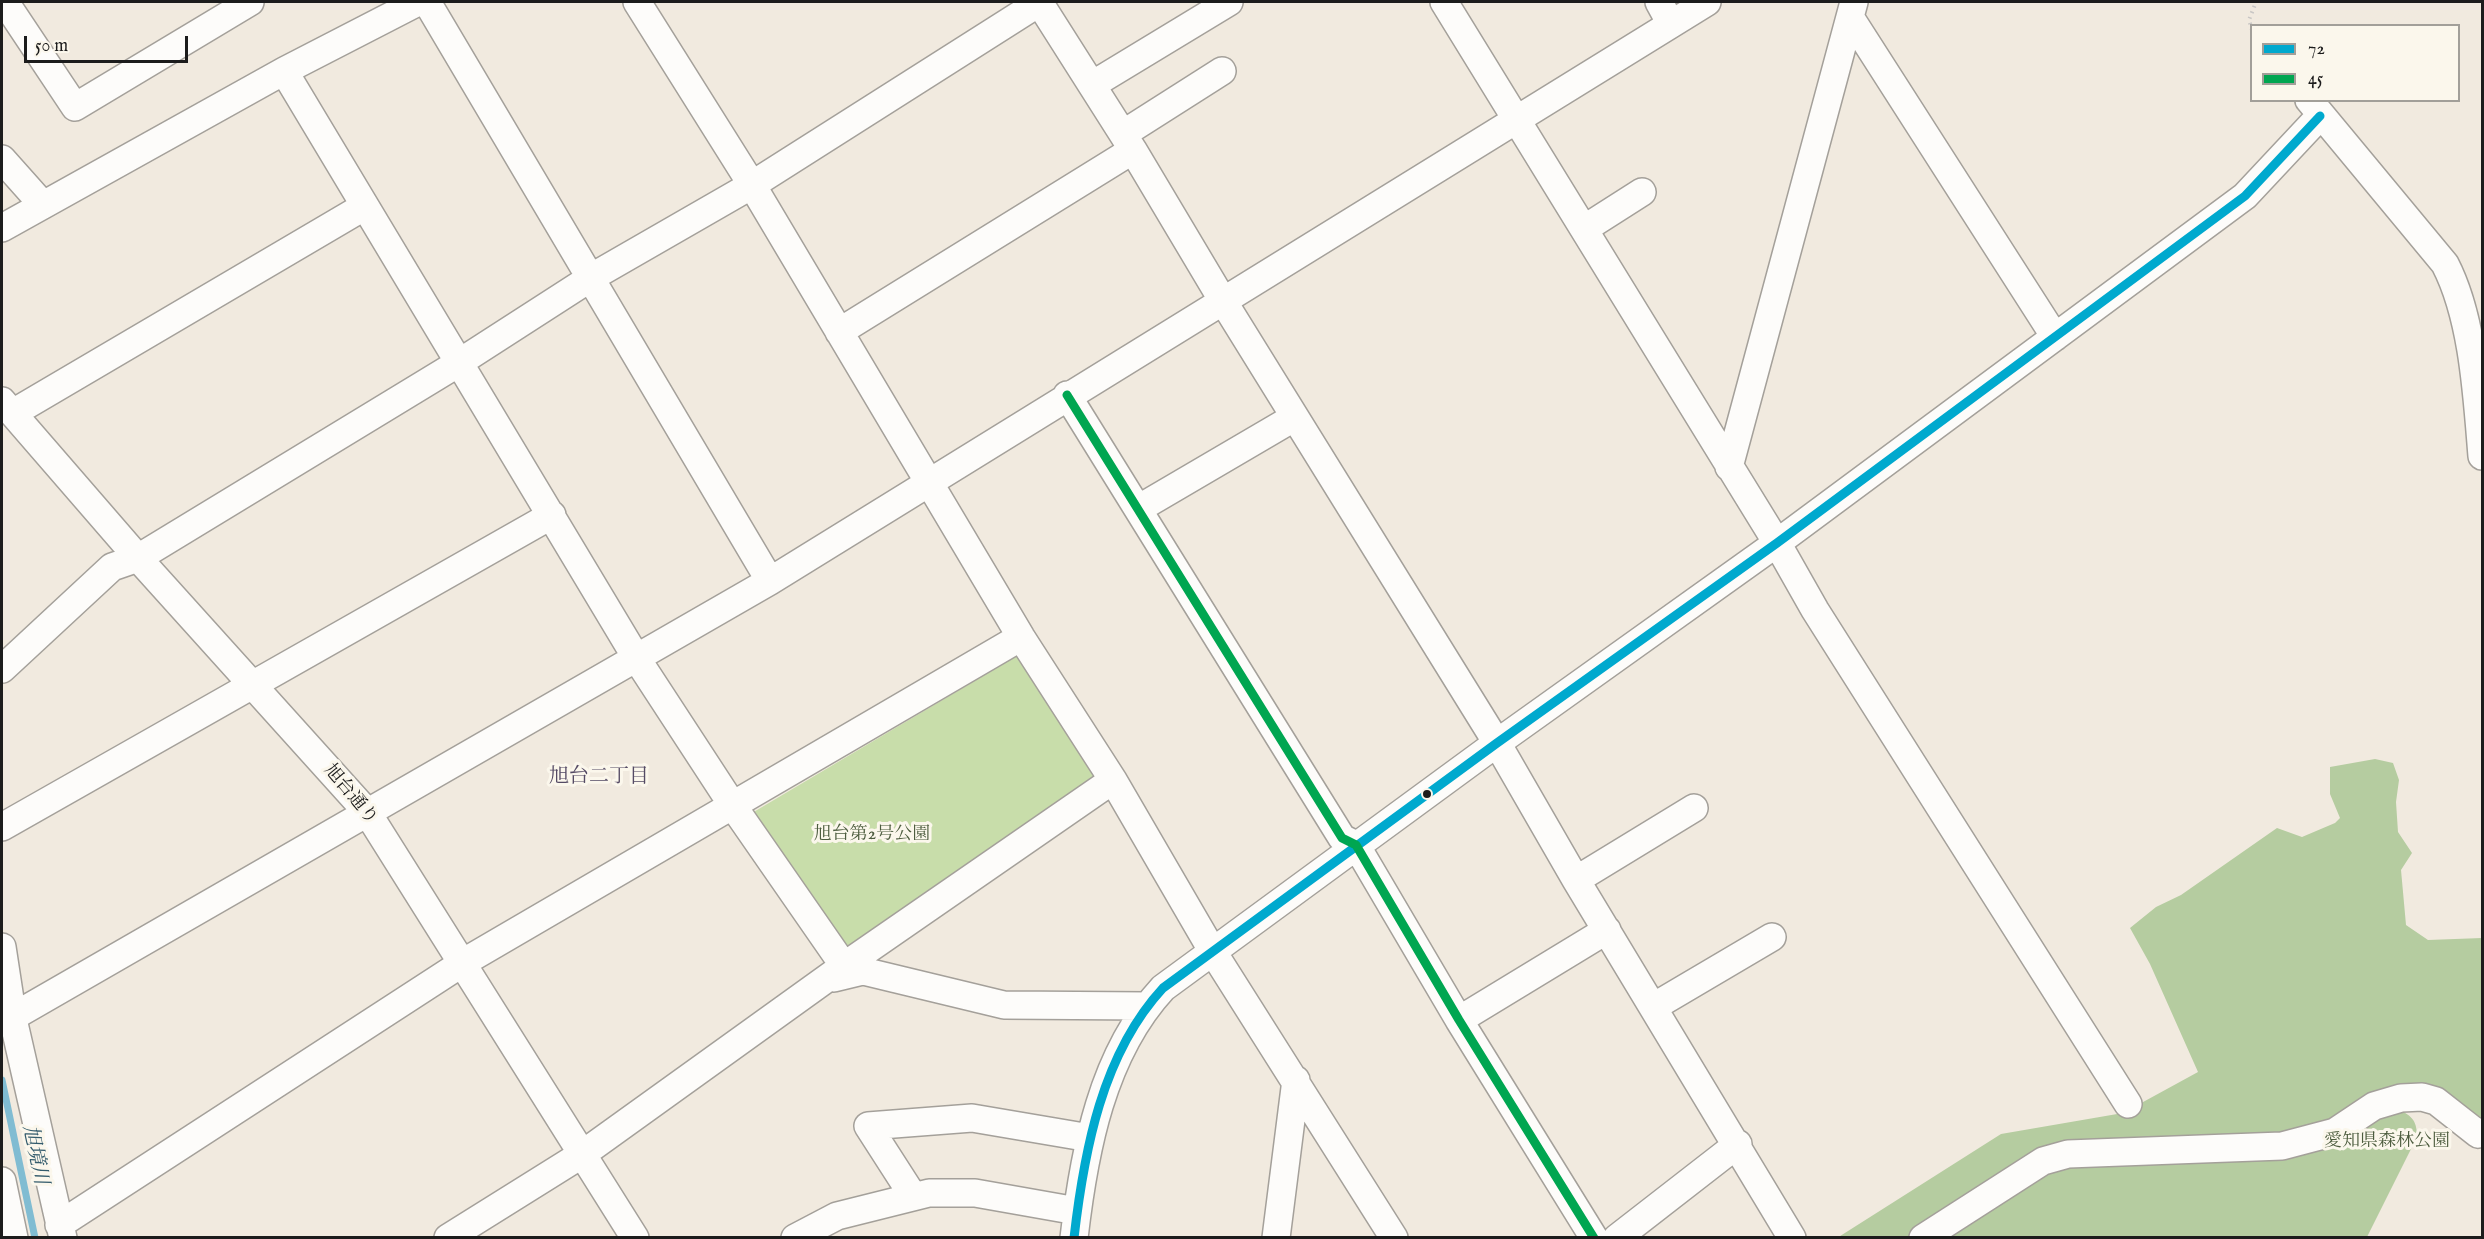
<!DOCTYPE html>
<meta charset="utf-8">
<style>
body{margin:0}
#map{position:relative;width:2484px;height:1239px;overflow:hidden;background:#f1eadf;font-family:"IM FELL English",serif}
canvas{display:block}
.frame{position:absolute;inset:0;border:3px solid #1c1c1c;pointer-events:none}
.legend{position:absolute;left:2250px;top:24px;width:210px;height:78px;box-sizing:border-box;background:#fbf7ec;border:2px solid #a29f99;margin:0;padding:8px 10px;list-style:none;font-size:18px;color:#1c1c1c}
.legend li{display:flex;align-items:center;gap:12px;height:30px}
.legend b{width:30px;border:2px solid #a29f99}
.scale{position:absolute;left:24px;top:36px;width:164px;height:27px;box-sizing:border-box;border:3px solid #1c1c1c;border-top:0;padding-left:8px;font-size:18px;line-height:21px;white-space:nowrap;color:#1c1c1c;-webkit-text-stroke:4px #fbf7ec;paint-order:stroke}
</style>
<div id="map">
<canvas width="2484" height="1239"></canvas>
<div class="frame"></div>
<ul class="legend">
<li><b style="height:8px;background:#00a9ce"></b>72</li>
<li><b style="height:8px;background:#00a651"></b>45</li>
</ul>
<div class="scale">50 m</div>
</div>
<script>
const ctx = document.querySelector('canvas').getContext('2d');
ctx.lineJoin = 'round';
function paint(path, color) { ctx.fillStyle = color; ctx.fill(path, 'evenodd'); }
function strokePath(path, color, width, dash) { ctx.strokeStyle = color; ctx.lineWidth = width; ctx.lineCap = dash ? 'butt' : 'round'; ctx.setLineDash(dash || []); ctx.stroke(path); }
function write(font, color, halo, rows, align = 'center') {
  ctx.font = font + ' "IM FELL English","Noto Serif JP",serif'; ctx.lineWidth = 6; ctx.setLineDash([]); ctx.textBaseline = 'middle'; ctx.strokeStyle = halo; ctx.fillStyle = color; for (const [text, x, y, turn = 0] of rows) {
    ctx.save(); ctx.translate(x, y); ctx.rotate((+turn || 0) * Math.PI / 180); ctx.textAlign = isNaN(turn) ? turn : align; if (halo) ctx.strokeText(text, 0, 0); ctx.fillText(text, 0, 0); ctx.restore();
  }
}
paint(new Path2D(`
 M1020,654l78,121 -249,173 -97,-135z`), '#c8ddaa');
paint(new Path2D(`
 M2375,759l18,4 6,17 -3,22 2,30 14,21 -11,17 5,55 22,15 54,-2v186l-44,-29 -135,35 -295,41 -99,66 -72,1 164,-104 122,-21 75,-41 -48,-108 -20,-36 26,-21 25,-12 96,-67 25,9 33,-14 5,-5 -10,-24v-27z
 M2395,1108c16,7 22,11 22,29l-50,100 -431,1 84,-54 49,-21 234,-14z`), '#b5cca0');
strokePath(new Path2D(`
 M2,1080l33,158`), '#80bcd2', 7);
const minor = new Path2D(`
 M5,2l70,105 175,-105
 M427,2l343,579
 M637,2l115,183 269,452 92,143 100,172 181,286
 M1039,2l94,148 90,151 274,442 79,137 216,358
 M1444,2l333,541 38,67 313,494
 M1659,2l12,22
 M1850,17l205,320
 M284,71l353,588 96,147 111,160
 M1092,85l137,-83
 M2309,100l136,164c28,54 32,131 37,192
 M1123,134l99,-63
 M2,159l41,46
 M2,228l282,-157 134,-69
 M1584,229l58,-37
 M839,332l294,-182
 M1067,395l275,443 14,7 103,175 135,218
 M2,401l136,157 229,254 268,426
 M13,413l352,-207
 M1729,467l125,-465
 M1138,509l157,-92
 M2,669l110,-102 26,-9 319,-194 135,-87 160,-92 288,-183
 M2,827l550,-312
 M1576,880l118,-72
 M2,947l11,72 50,219
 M834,978l29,-7 141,34 143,1
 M1655,1006l117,-69
 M1459,1020l148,-90
 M2,1023l768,-442 937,-579
 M2,1181l12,57
 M913,1196l-45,-70 104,-8 118,20
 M59,1225l405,-263 557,-325
 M448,1238l136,-85 260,-187 269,-186
 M795,1238l42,-22 92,-23h46l102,18
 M1074,1238c10,-87 28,-184 89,-250l334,-245 280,-200 468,-347 75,-80
 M1276,1238l20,-158
 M1617,1238l121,-94
 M1923,1238l120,-77 25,-7 214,-8 53,-14 39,-26 27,-8 21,-1 14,4 42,33 4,-2`);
strokePath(minor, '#a4a09a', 30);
strokePath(new Path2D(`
 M2252,30l-3,-10 7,-18`), '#c9c7c5', 4, [1.5, 4.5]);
strokePath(minor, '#fdfcfa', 27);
strokePath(new Path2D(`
 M1074,1238c10,-87 28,-184 89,-250l334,-245 280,-200 468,-347 75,-80`), '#00a9ce', 9);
strokePath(new Path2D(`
 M1067,395l275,443 14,7 103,175 135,218`), '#00a651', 9);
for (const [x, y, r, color] of [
 [1427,794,5,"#1c1c1c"]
]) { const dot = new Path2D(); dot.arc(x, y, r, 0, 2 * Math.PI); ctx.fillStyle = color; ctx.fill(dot); strokePath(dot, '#fbf7ec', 2); }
write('18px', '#1c1c1c', '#fbf7ec', [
 ["旭台通り",350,795,50]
]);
write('18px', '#4c5c3e', '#fbf7ec', [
 ["旭台第2号公園",872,835],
 ["愛知県森林公園",2387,1142]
]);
write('20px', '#544a64', '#fbf7ec', [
 ["旭台二丁目",599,778]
]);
write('italic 20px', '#335b6c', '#fbf7ec', [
 ["旭境川",34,1155,78]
]);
</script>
